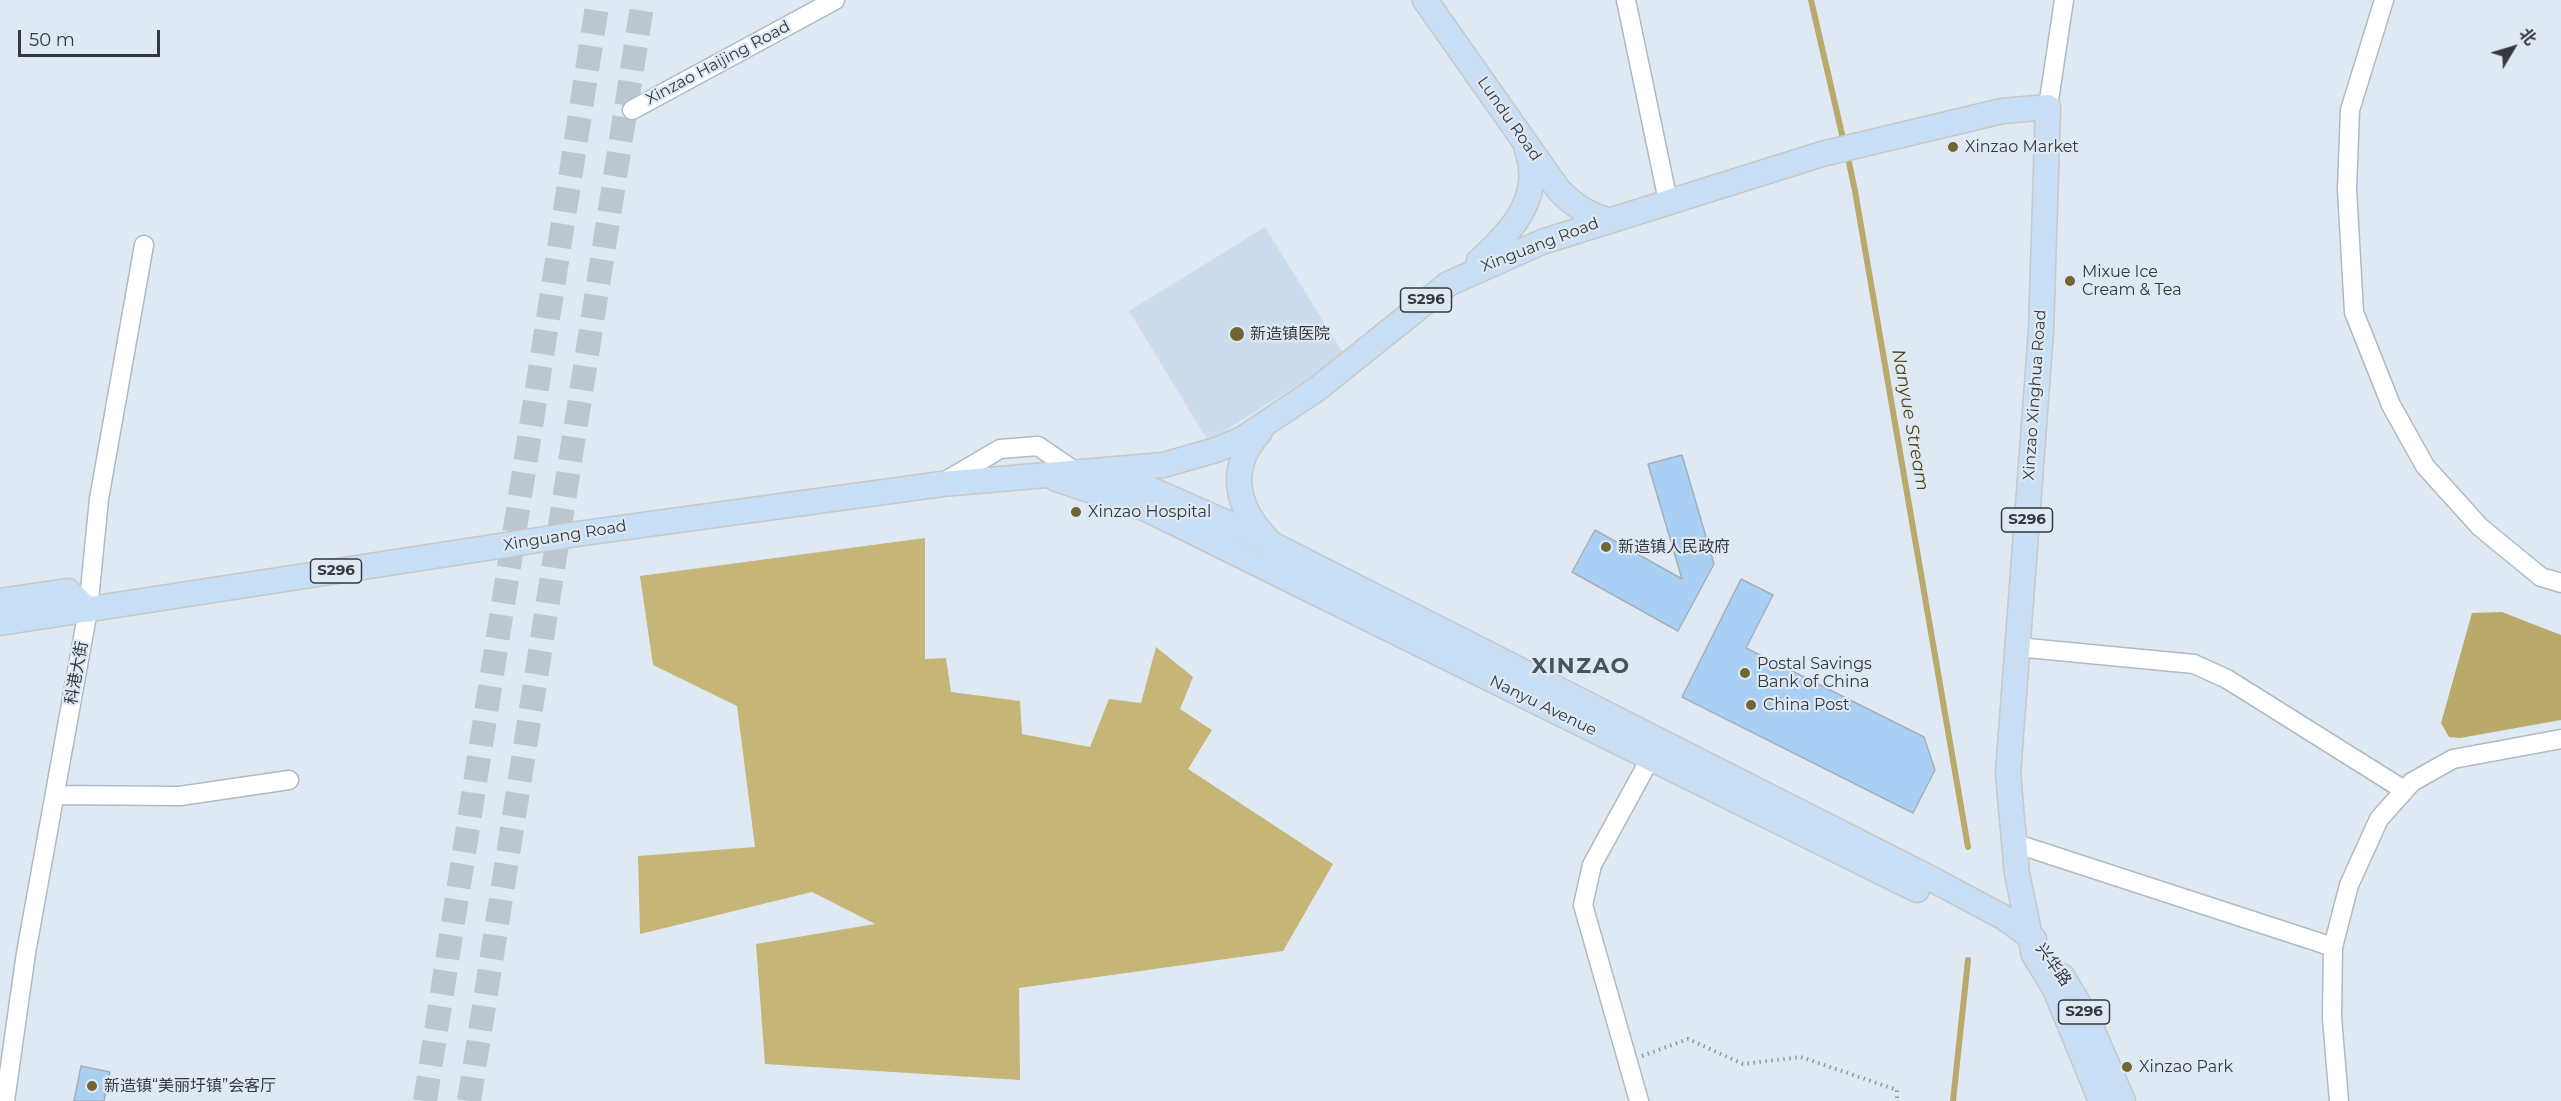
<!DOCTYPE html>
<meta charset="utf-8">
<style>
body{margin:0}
#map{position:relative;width:2561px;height:1101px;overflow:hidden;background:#dfe9f4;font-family:Montserrat,"Noto Sans SC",sans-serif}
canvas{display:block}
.north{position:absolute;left:2483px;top:18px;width:60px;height:60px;-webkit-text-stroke:4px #dfe9f4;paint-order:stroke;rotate:52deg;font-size:16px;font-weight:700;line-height:24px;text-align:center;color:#35393d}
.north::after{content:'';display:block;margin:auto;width:21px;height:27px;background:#35393d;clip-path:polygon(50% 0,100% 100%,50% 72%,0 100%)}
.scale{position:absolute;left:18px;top:30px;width:142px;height:27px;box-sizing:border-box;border:3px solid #35393d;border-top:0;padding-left:8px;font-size:18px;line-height:21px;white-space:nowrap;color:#35393d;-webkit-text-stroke:4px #dfe9f4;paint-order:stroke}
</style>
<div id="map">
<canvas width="2561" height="1101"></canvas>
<div class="north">北</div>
<div class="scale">50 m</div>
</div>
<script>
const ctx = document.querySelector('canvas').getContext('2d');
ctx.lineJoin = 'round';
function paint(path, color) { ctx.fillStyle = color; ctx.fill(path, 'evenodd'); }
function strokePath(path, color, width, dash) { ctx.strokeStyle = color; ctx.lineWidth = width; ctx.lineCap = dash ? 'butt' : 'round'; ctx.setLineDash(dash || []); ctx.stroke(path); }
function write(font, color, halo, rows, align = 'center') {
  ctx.font = font + ' Montserrat,"Noto Sans SC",sans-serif'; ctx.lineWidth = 4.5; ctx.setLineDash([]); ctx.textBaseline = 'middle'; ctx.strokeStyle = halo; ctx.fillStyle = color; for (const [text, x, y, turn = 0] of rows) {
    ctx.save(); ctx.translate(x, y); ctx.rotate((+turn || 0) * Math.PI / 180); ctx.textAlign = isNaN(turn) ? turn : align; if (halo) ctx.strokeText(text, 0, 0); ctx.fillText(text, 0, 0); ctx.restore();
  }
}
paint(new Path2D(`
 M1265,227l80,129 -137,85 -79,-130z`), '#cddced');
paint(new Path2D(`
 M925,538v121l21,-1 5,34 69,9 2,33 68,13 19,-48 32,4 15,-56 37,30 -13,32 32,21 -24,39 145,95 -50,87 -264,37 1,92 -255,-16 -9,-120 119,-20 -63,-32 -172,42 -2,-78 117,-9 -18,-141 -84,-41 -13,-89z`), '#c5b576');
paint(new Path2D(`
 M2502,612l59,23v85l-101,18 -11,-1 -8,-14 31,-110z`), '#b9a96b');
strokePath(new Path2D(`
 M1811,0l33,143
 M1847,153l8,38 113,656
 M1953,1101l15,-141`), '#b9a96b', 6);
const building = new Path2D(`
 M1682,455l32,109 -36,67 -106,-59 23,-42 87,49 -34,-115z
 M1741,579l32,16 -27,53 178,89 11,33 -22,43 -231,-116z
 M81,1066l29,6 -6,29h-30z`);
paint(building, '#a9cff5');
strokePath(building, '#a5afba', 1.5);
strokePath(new Path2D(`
 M425,1101l173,-1101
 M469,1101l174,-1101`), '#bdc6cf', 24, [24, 12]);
const minor = new Path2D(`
 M1626,0l42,201
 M2384,0l-34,110 -3,79 7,123 37,93 34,61 55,61 61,50 20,6
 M2048,107l16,-107
 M632,110l203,-110
 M942,483l58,-34 38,-3 38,26
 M2017,647l177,17 33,15 177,111
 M55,795l125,1 109,-16
 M2014,843l319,104
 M5,1101l21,-148 62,-343 11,-111 45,-254
 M1639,1101l-56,-196 9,-40 58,-106
 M2339,1101l-7,-83 1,-71 16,-62 30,-66 33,-37 41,-23 108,-20`);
const major = new Path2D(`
 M1425,0l133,189c14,15 29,26 50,31
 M1479,261c32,-29 65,-64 48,-111
 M1260,432c-32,35 -25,74 7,107
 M1108,476l47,15 93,41 680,345 75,40 31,22
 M1056,479l90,30 27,13 744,368
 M0,601l68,-10 20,19
 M0,623l584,-90 358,-49 221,-19 53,-15 26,-11 75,-50 131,-105 94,-42 280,-88 180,-43 46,-4 -7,224 -33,443 9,100 17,81 21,34 46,112
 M2062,976l25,42 36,83`);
strokePath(minor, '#afbac4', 21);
strokePath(major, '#c6c8c9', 27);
strokePath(new Path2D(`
 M1642,1056l46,-17 55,25 58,-7 96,33v11`), '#90979f', 4, [1.5, 4.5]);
strokePath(minor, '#fff', 18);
strokePath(major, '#c8dff5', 24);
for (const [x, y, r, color] of [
 [1953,147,6,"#726532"],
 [2070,281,6,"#726532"],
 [1237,334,8,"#726532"],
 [1076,512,6,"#726532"],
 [1606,547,6,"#726532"],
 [1745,673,6,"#726532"],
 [1751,705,6,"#726532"],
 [2127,1067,6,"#726532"],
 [92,1086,6,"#726532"]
]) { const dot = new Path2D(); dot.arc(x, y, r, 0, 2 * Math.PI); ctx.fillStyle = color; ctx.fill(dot); strokePath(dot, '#dfe9f4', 2); }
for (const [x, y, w] of [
 [1426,300,51],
 [2027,520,51],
 [336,571,51],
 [2084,1012,51]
]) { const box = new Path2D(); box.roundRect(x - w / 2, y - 12, w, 24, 4.5); ctx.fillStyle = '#dfe9f4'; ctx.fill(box); strokePath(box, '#35393d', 1.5); }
write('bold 15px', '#35393d', null, [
 ["S296",1426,300],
 ["S296",2027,520],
 ["S296",336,571],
 ["S296",2084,1012]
]);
write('16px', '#35393d', '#dfe9f4', [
 ["Xinzao Haijing Road",718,63,-28],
 ["Lundu Road",1509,119,55],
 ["Xinguang Road",1540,245,-21],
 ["Xinzao Xinghua Road",2035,395,-86],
 ["Xinguang Road",565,536,-9],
 ["科港大街",77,673,-80],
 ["Nanyu Avenue",1543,706,26],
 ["兴华路",2053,965,54]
]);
write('16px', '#35393d', '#dfe9f4', [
 ["Xinzao Market",1965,147],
 ["Mixue Ice",2082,272],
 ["Cream & Tea",2082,290],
 ["新造镇医院",1250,334],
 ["Xinzao Hospital",1088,512],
 ["新造镇人民政府",1618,547],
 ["Postal Savings",1757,664],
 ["Bank of China",1757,682],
 ["China Post",1763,705],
 ["Xinzao Park",2139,1067],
 ["新造镇“美丽圩镇”会客厅",104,1086]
], 'left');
write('italic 18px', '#514514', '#dfe9f4', [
 ["Nanyue Stream",1910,420,80]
]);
ctx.letterSpacing = '1.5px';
write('bold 22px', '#4a535c', '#dfe9f4', [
 ["XINZAO",1581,667]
]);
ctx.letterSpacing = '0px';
</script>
